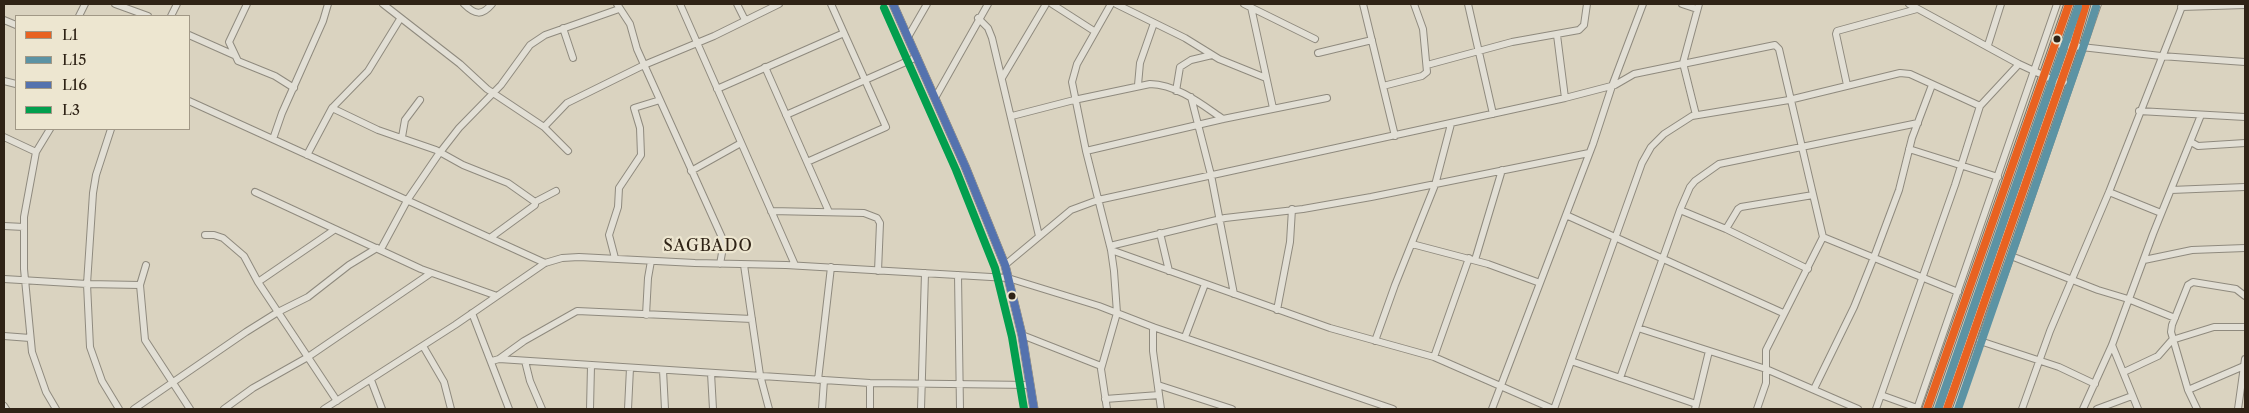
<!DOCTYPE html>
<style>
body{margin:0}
#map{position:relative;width:2249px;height:413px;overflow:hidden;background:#dad3c0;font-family:"Libre Caslon Text",serif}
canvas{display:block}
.frame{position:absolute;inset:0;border:5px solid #2f2316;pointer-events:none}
.legend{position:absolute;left:15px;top:15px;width:175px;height:115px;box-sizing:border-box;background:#ede6d0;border:1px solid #a19886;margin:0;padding:6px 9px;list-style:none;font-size:15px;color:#2f2316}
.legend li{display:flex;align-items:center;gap:10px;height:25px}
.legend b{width:25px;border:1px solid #a19886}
</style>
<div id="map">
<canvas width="2249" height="413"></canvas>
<div class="frame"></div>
<ul class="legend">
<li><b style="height:6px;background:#e86221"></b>L1</li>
<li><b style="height:6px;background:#5c93a4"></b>L15</li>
<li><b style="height:6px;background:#5472ae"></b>L16</li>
<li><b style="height:6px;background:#029f4e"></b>L3</li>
</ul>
</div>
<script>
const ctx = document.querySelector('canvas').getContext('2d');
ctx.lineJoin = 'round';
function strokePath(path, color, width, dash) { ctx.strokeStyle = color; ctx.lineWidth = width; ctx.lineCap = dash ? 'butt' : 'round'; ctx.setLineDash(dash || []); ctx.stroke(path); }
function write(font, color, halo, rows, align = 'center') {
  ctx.font = font + ' "Libre Caslon Text",serif'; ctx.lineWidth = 4.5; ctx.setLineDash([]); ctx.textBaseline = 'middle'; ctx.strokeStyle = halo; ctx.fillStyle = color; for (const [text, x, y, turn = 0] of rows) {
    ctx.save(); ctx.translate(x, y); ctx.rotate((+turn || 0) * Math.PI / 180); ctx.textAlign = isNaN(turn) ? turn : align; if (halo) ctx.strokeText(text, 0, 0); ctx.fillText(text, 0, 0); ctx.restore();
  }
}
const minor = new Path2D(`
 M115,4l33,12
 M247,4l-18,38 9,19 37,15 19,12
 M383,4l77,60 27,25 57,38 23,-24 77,-38 70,-29 65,-32
 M464,4c11,11 18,12 28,0
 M617,4l13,20 7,25 87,193 -4,22
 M680,4l115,261
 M737,4l8,16
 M1052,4l42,27
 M1116,4l69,34 34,21 47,19
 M1244,4l71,35
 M1363,4l32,132
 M1468,4l25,110
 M1682,4l15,5
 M1909,4l110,60 41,19 4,-1
 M1251,7l22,101
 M2181,7l64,-2
 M79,16l6,-12
 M171,16l6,-12
 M978,18l10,10 4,10 47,198
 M4,20l12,5
 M563,28l10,30
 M189,35l45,20
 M1557,35l8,63
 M908,37l19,-33
 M2055,44l106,12 84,6
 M1988,45l13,-41
 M1318,53l54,-13
 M1427,65l85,-23 67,-12 5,-5 3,-21
 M765,67l64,145
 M1002,78l44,-74
 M4,81l12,3
 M1138,85l2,-22 14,-40
 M1847,85l-11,-51 1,-3 80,-22
 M1383,86l39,-10 5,-4 -4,-43 -9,-25
 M717,89l127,-56
 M1176,91l4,-24 11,-7 21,-5
 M1191,97l20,78 23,119
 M935,98l53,-94
 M189,101l356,162
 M332,108l46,22 58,20 27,15 45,18 27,19
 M2139,111l106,6
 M786,115l131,-58
 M1696,115l-13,-52 16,-59
 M1012,116l62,-16 76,-16c28,1 51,20 73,35
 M544,127l24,24
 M50,129l-14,23 -12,65v52l8,83 14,40 10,17
 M111,129l-15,46 -3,18 -6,91 3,63 12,34 17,28
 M4,137l32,15
 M402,137l3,-17 15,-20
 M273,139l9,-26 41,-92 5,-17
 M2191,142l7,4 47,-3
 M1909,149l89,28
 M1086,151l137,-32 104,-21
 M307,155l25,-47 36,-37 32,-52
 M807,162l79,-35 -55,-123
 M691,171l50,-28
 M2171,190l74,-3
 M255,192l166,77 76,27
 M2109,192l52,21
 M1680,210l46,19 82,40
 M771,211l93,2 13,5 3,5 -2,48
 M1566,215l217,98
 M4,226l20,1
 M1726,229l12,-20 3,-2 72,-12
 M1160,233l9,38
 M205,235h9l9,3 21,18 14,26 79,119
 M490,238l45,-33v-3l21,-11
 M1412,244l76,20 52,19
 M1110,246l115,-28 78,-9 68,-12 218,-44
 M381,249l27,-50 30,-44 21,-27 42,-43 29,-40 15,-10 74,-26
 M1111,250l219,78 104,29 119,52
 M2011,256l87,34 30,9 47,19
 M615,258l-6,-23 9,-28 1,-19 22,-33 -1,-27 -6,-20 26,-8
 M1475,260l27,-90
 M2144,260l48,-10 53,-2
 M744,265l16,110 9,34
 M1005,265l66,-55 27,-10 467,-102 50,-13 19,-11 141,-29 4,4 44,188 135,55
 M958,275l2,134
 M4,279l83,5 53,1 6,-20
 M258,282l76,-52
 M140,285l5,55 45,69
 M1277,310l13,-68 2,-33
 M472,313l37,96
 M646,315l2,-37 3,-17
 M1153,327v24l8,58
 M1638,328l128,41 92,40
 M1022,335l79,31
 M4,336l26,2
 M1185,337l20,-53
 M1375,341l20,-56 40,-100 16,-61
 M1980,341l79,26 36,17
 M2112,345l26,64
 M423,346l21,36 7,27
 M1434,357l35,-99
 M499,359l371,24 160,2
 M492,361l7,-2 25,-18 53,-30 175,8
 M525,361l5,20 12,28
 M1571,361l125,43
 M663,370l2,39
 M2124,372l34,-16 14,-16 42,-13h31
 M711,373l2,36
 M1620,378l60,-168 10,-23 5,-6 24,-17 199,-41
 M371,380l11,29
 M818,380l13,-113
 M1158,385l74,24
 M1814,389l40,-82 20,-50 25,-67 13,-52 20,-53
 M2188,390l56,-24
 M1881,395l36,13
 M1105,399l54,-4
 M4,406l2,3
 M134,409l112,-77 32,-20 30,-15 41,-32 28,-17
 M224,409l29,-21 55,-31 123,-84
 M324,409l131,-84 90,-62 17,-5 17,-1 116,6 91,2 222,13 91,28 54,21 240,82
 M590,409l1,-43
 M628,409l2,-41
 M822,409l2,-29
 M870,409v-26
 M921,409l4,-136
 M1107,409l-6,-40 16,-56 -3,-42 -3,-21 -25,-99 -14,-69 5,-18 34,-60
 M1492,409l101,-265 19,-58 31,-82
 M1554,409l88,-246 9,-16 13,-13 28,-18 97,-16 111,-27 10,1 70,32
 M1695,409l14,-58
 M1757,409l9,-26v-33l57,-113
 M1876,409l79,-224 25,-79 39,-42
 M1917,409l140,-405
 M1956,409l55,-153 87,-252
 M2022,409l28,-78 59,-139 74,-188
 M2083,409l29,-64 41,-111 48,-119
 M2097,409l35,-13
 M2197,409l-9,-19 -17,-58 1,-7 16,-40 5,-3 43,7 9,7
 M2238,409l7,-50`);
const major = new Path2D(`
 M893,4l72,162 40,99 17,70 12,74`);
const highway = new Path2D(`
 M1927,409l142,-405
 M1947,409l127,-364 12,-41`);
strokePath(minor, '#8f8a7e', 8);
strokePath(major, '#787267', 9);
strokePath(highway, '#787267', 11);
strokePath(minor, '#e2dfd5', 6);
strokePath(major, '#d7d0c1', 8);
strokePath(highway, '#d7d0c1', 9);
strokePath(new Path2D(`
 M1927,409l142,-405
 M1947,409l127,-364 12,-41`), '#e86221', 8);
strokePath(new Path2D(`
 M1938,409l140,-402
 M1958,409l125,-361 13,-41`), '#5c93a4', 8);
strokePath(new Path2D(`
 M893,4l72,162 40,99 17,70 12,74`), '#5472ae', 8);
strokePath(new Path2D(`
 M884,8l72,162 39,98 17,69 12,72`), '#029f4e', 8);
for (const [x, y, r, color] of [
 [2057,39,4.5,"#2f2316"],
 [1012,296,4.5,"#2f2316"]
]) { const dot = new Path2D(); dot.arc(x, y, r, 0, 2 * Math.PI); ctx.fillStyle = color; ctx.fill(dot); strokePath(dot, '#ede6d0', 2); }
ctx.letterSpacing = '1px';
write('16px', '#2f2316', '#ede6d0', [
 ["SAGBADO",708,246]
]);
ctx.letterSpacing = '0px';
</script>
